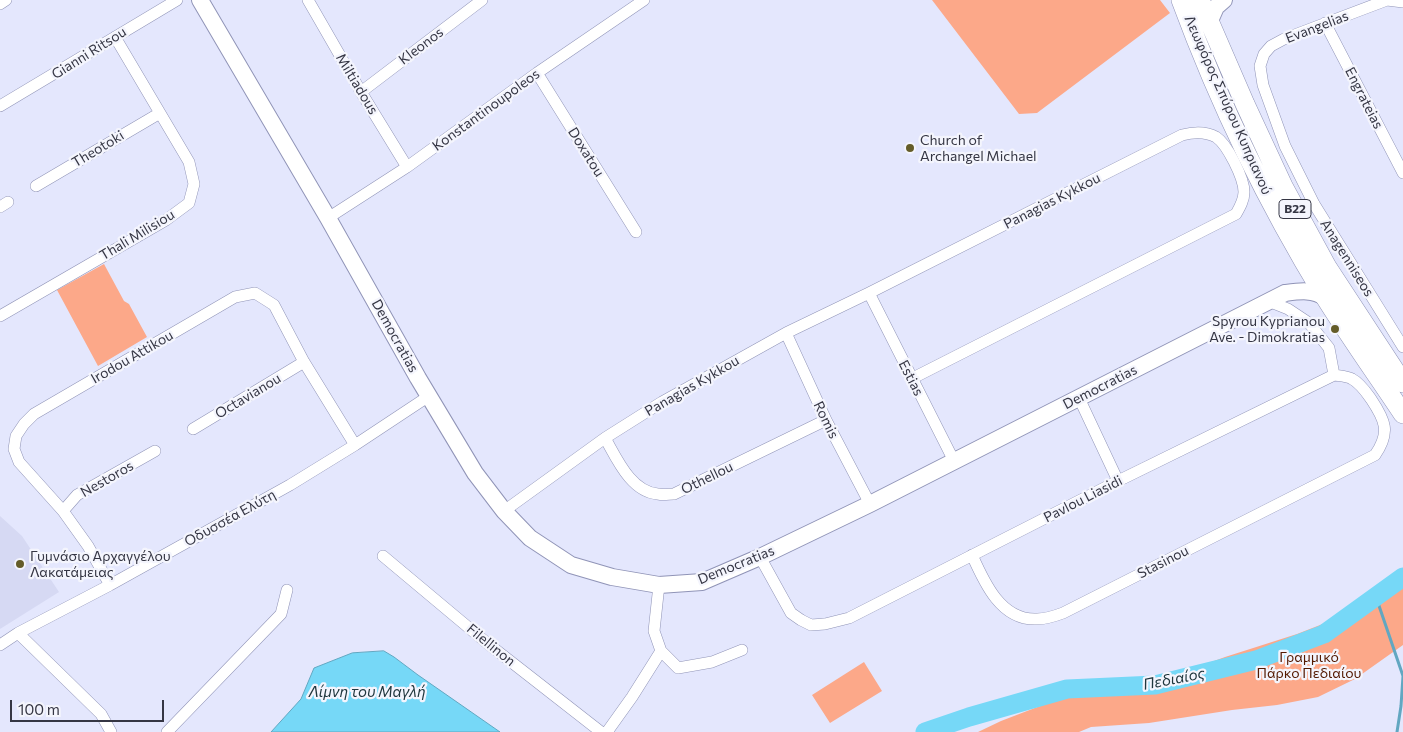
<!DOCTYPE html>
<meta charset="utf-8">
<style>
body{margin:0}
#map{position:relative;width:1403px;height:732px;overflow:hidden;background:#e4e7fd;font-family:Commissioner,sans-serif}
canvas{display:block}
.scale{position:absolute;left:10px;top:700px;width:154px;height:22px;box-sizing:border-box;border:2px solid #353644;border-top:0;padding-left:6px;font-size:15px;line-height:18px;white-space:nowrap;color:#353644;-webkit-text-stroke:4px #f4f5fd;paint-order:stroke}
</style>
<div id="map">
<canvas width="1403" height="732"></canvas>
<div class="scale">100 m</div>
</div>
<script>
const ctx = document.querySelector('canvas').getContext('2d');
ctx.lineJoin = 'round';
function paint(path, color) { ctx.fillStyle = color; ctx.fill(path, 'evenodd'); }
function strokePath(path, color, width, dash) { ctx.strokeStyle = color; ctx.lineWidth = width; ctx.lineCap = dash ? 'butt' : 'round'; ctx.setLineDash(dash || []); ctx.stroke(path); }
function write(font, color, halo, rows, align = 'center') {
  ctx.font = font + ' Commissioner,sans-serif'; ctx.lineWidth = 4.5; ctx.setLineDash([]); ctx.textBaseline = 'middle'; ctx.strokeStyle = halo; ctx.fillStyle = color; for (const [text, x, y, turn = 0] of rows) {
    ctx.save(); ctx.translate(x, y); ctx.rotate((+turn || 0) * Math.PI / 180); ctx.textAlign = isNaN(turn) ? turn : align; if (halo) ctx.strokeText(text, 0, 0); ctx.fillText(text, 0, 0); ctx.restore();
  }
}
paint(new Path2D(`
 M0,516l22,20 37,56 -59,37z`), '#d6d9f3');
paint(new Path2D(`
 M932,0h228l10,13 -133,100 -18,1z
 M104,264l20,37 5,3 18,33 -49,29 -41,-76z
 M1403,569v76l-48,34 -37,18 -41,8 -45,5 -83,13 -58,4 -12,5h-101l23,-11 65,-25 85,-12 74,-27 72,-23 64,-25 7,-11z
 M864,662l18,29 -52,32 -18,-28z`), '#fca889');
const water = new Path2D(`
 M384,651l10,6 24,18 82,57h-229l30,-33 13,-31 38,-15z`);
paint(water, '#76d8f7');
strokePath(water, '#62a7c1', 1);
strokePath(new Path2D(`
 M1376,597l27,79 -2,30 -4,26`), '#62a7c1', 3);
strokePath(new Path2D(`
 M925,732l44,-15 98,-28 88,-4 101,-25 68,-26 79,-57`), '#76d8f7', 19);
const street = new Path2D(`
 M308,0l53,92 46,75
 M1403,2l-16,-2 -103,39 -13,7 -7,8 -4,12 3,19 22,61 29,58 89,143
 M0,4l6,-4
 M1325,23l78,150
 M537,73l99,159
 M361,92l121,-92
 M0,106l177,-106
 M36,186l124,-73
 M0,207l8,-5
 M328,218l79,-51 130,-94 107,-73
 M869,293l85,168
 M1268,301l20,8 21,14 20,25 5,27
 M0,316l166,-96 23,-17 5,-19 -5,-22 -74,-125
 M786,333l40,87 44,84
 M1079,398l39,83
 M193,429l111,-67
 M605,438c12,21 26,54 53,56 5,1 11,0 16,0l152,-74
 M63,511l14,-16 78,-44
 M504,511l101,-73 57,-36 63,-35 61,-34 83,-40 313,-158c11,-3 23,-4 34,2 11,7 28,41 28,55 0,8 -4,15 -8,22l-325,165
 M383,556l104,87 114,89
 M760,557l31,56 10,7 10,5 14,-1 24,-6 269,-137 216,-106c6,1 13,1 18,4 8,4 14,13 19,20 14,21 20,33 4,56l-312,158c-8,3 -17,6 -26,6 -36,2 -53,-37 -65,-64
 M110,585l-22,-39 -25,-35 -44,-49 -5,-13 2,-13 8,-12 10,-10 201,-117 20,-4 19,12 30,57 51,83
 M659,585l-5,46 7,20 17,17 34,-6 30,-12
 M18,633l83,81 10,18
 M0,645l18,-12 92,-48 180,-100 65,-40 74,-49
 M167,732l114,-118 6,-24
 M607,732l25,-35 29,-46`);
const secondary = new Path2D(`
 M200,0l128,218 90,160 57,95 29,38 26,27 41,27 41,12 47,8 43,-3 58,-25 110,-53 415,-211c15,-2 28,-4 41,5
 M1209,23l7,-16 8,-7`);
const primary = new Path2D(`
 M1181,0c38,103 87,204 144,297 25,40 52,78 78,117
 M1200,0l45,104 38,82 44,81 76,116`);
strokePath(street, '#9094b7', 12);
strokePath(secondary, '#9094b7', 18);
strokePath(primary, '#9094b7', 20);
strokePath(street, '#fff', 11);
strokePath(secondary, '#fff', 16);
strokePath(primary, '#fff', 19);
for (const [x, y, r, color] of [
 [910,148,5,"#645c29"],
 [1335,329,5,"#645c29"],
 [20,564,5,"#645c29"]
]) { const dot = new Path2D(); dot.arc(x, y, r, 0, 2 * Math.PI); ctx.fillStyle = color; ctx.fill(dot); strokePath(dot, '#f4f5fd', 2); }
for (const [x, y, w] of [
 [1295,209,32]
]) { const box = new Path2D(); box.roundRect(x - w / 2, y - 9.5, w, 19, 4); ctx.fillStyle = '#f4f5fd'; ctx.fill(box); strokePath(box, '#353644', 1); }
write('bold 12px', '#353644', null, [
 ["B22",1295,209]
]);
write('14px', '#353644', '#f4f5fd', [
 ["Evangelias",1317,27,-21],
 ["Kleonos",421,46,-37],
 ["Gianni Ritsou",89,53,-32],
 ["Miltiadous",357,84,59],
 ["Engrateias",1364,98,63],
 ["Λεωφόρος Σπύρου Κυπριανού",1228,105,66],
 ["Konstantinoupoleos",486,110,-36],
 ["Theotoki",98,149,-31],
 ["Doxatou",586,152,58],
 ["Panagias Kykkou",1052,201,-27],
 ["Thali Milisiou",137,235,-31],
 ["Anagenniseos",1347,258,58],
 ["Democratias",395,336,61],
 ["Irodou Attikou",132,357,-30],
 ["Estias",911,378,63],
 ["Panagias Kykkou",692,386,-30],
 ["Democratias",1100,387,-27],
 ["Octavianou",248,396,-31],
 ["Romis",826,420,64],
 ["Othellou",707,478,-26],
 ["Nestoros",107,479,-30],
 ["Pavlou Liasidi",1083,499,-27],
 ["Οδυσσέα Ελύτη",230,518,-29],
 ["Stasinou",1163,562,-27],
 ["Democratias",736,565,-22],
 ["Filellinon",491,645,39]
]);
write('14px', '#353644', '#f4f5fd', [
 ["Church of",920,140],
 ["Archangel Michael",920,156],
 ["Spyrou Kyprianou",1325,321,"right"],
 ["Ave. - Dimokratias",1325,337,"right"],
 ["Γυμνάσιο Αρχαγγέλου",30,556],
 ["Λακατάμειας",30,572]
], 'left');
write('14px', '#541900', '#f4f5fd', [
 ["Γραμμικό",1309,657],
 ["Πάρκο Πεδιαίου",1309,673]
]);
write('italic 15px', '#20373e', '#f4f5fd', [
 ["Πεδιαίος",1174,679,-11],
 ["Λίμνη του Μαγλή",367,692]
]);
</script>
